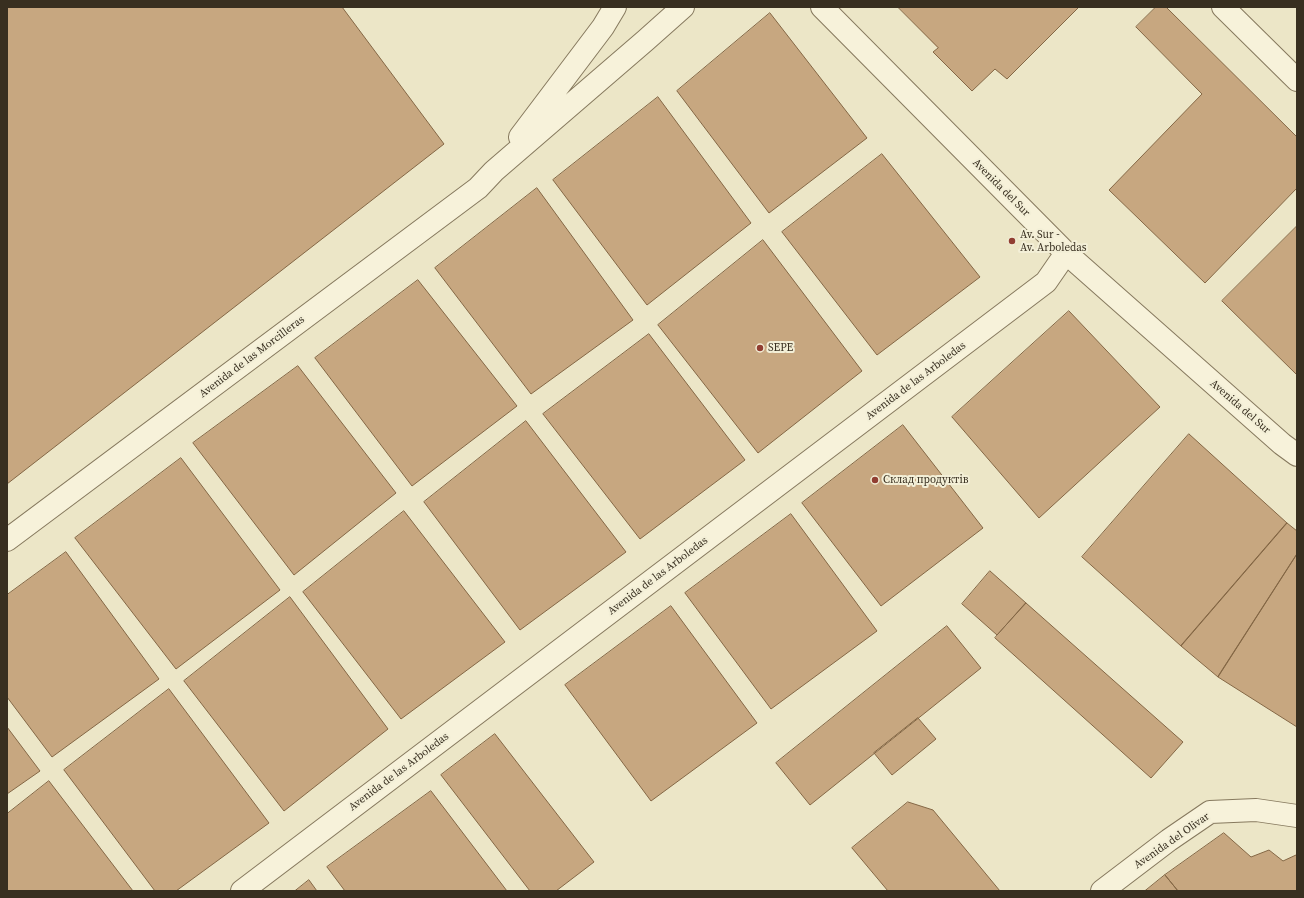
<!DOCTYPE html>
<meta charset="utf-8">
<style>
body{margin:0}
#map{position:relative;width:1304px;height:898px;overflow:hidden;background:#ece6c7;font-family:"Source Serif 4",serif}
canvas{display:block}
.frame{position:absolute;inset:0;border:8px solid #382f20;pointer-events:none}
</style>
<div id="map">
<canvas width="1304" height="898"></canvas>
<div class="frame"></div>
</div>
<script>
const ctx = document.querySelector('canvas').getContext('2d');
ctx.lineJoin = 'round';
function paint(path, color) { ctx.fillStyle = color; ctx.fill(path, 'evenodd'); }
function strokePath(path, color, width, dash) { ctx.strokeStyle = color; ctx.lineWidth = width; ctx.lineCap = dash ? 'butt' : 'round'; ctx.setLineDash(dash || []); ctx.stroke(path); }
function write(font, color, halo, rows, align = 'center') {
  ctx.font = font + ' "Source Serif 4",serif'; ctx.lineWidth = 4; ctx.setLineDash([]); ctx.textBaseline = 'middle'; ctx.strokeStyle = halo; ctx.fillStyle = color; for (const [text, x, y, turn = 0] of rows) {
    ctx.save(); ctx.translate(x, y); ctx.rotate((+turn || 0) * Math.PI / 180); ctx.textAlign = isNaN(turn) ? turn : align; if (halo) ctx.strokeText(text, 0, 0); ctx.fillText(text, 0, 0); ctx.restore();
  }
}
const building = new Path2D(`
 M7,7h335l102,137 -437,340z
 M898,7h181l-72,72 -12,-10 -23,22 -39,-39 5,-4z
 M1156,7h10l131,130v51l-92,95 -96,-93 93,-96 -66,-67z
 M770,13l97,125 -98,75 -92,-122z
 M658,97l93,126 -104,82 -94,-125z
 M882,154l98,123 -103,78 -95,-123z
 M537,188l96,132 -102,74 -96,-126z
 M1297,226v149l-75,-74z
 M763,240l99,131 -104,82 -100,-128z
 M418,280l99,126 -105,80 -97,-128z
 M1069,311l91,96 -121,111 -87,-101z
 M649,334l96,126 -105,79 -97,-125z
 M298,366l98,127 -102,82 -101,-132z
 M526,421l100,131 -106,78 -96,-128z
 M903,425l80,103 -102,78 -79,-103z
 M1189,434l98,89 -106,123 -99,-89z
 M181,458l99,132 -104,79 -101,-131z
 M404,511l101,131 -104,77 -98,-127z
 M791,514l86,117 -106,78 -86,-116z
 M1287,523l10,8v23l-79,123 -37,-31z
 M66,552l93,127 -107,78 -45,-60v-102z
 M1297,554v173l-79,-50z
 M990,571l36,32 -29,32 -35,-31z
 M290,597l98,132 -104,82 -100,-130z
 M1026,603l157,139 -32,36 -156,-140z
 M671,606l86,117 -106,78 -86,-116z
 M947,626l34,42 -171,137 -34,-42z
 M169,689l100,134 -93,68h-21l-91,-121z
 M918,718l18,21 -44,36 -18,-22z
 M7,727l33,44 -33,23z
 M495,734l99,128 -38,29h-26l-89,-116z
 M49,781l84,110h-126v-77z
 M431,791l76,100h-162l-18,-24z
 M908,802l25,8 67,81h-112l-36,-43z
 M1224,833l27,24 18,-7 14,11 13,-6 1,1v35h-119l-13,-16z
 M1165,875l13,16h-33z
 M309,880l8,11h-22z`);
paint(building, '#c7a780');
strokePath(building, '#846745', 1);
const minor = new Path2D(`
 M822,7l244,246 216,191 15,11
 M1223,7l74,73
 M520,137l83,-110 12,-20
 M7,540l471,-352 16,-17 152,-131 37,-33
 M242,891l804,-609 20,-29
 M1102,891l67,-51 41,-28 46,-2 41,6`);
strokePath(minor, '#86795e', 24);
strokePath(minor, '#f7f2da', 22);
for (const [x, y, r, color] of [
 [1012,241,4,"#913e32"],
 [760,348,4,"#913e32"],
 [875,480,4,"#913e32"]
]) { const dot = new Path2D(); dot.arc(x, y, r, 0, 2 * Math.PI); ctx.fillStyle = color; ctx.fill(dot); strokePath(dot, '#f3efd7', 1.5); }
write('11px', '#382f20', '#f3efd7', [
 ["Avenida del Sur",1001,188,45],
 ["Avenida de las Morcilleras",252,357,-37],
 ["Avenida de las Arboledas",916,381,-37],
 ["Avenida del Sur",1240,407,41],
 ["Avenida de las Arboledas",658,576,-37],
 ["Avenida de las Arboledas",399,772,-37],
 ["Avenida del Olivar",1172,841,-35]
]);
write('11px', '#382f20', '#f3efd7', [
 ["Av. Sur -",1020,235],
 ["Av. Arboledas",1020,248],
 ["SEPE",768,348],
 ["Склад продуктів",883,480]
], 'left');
</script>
